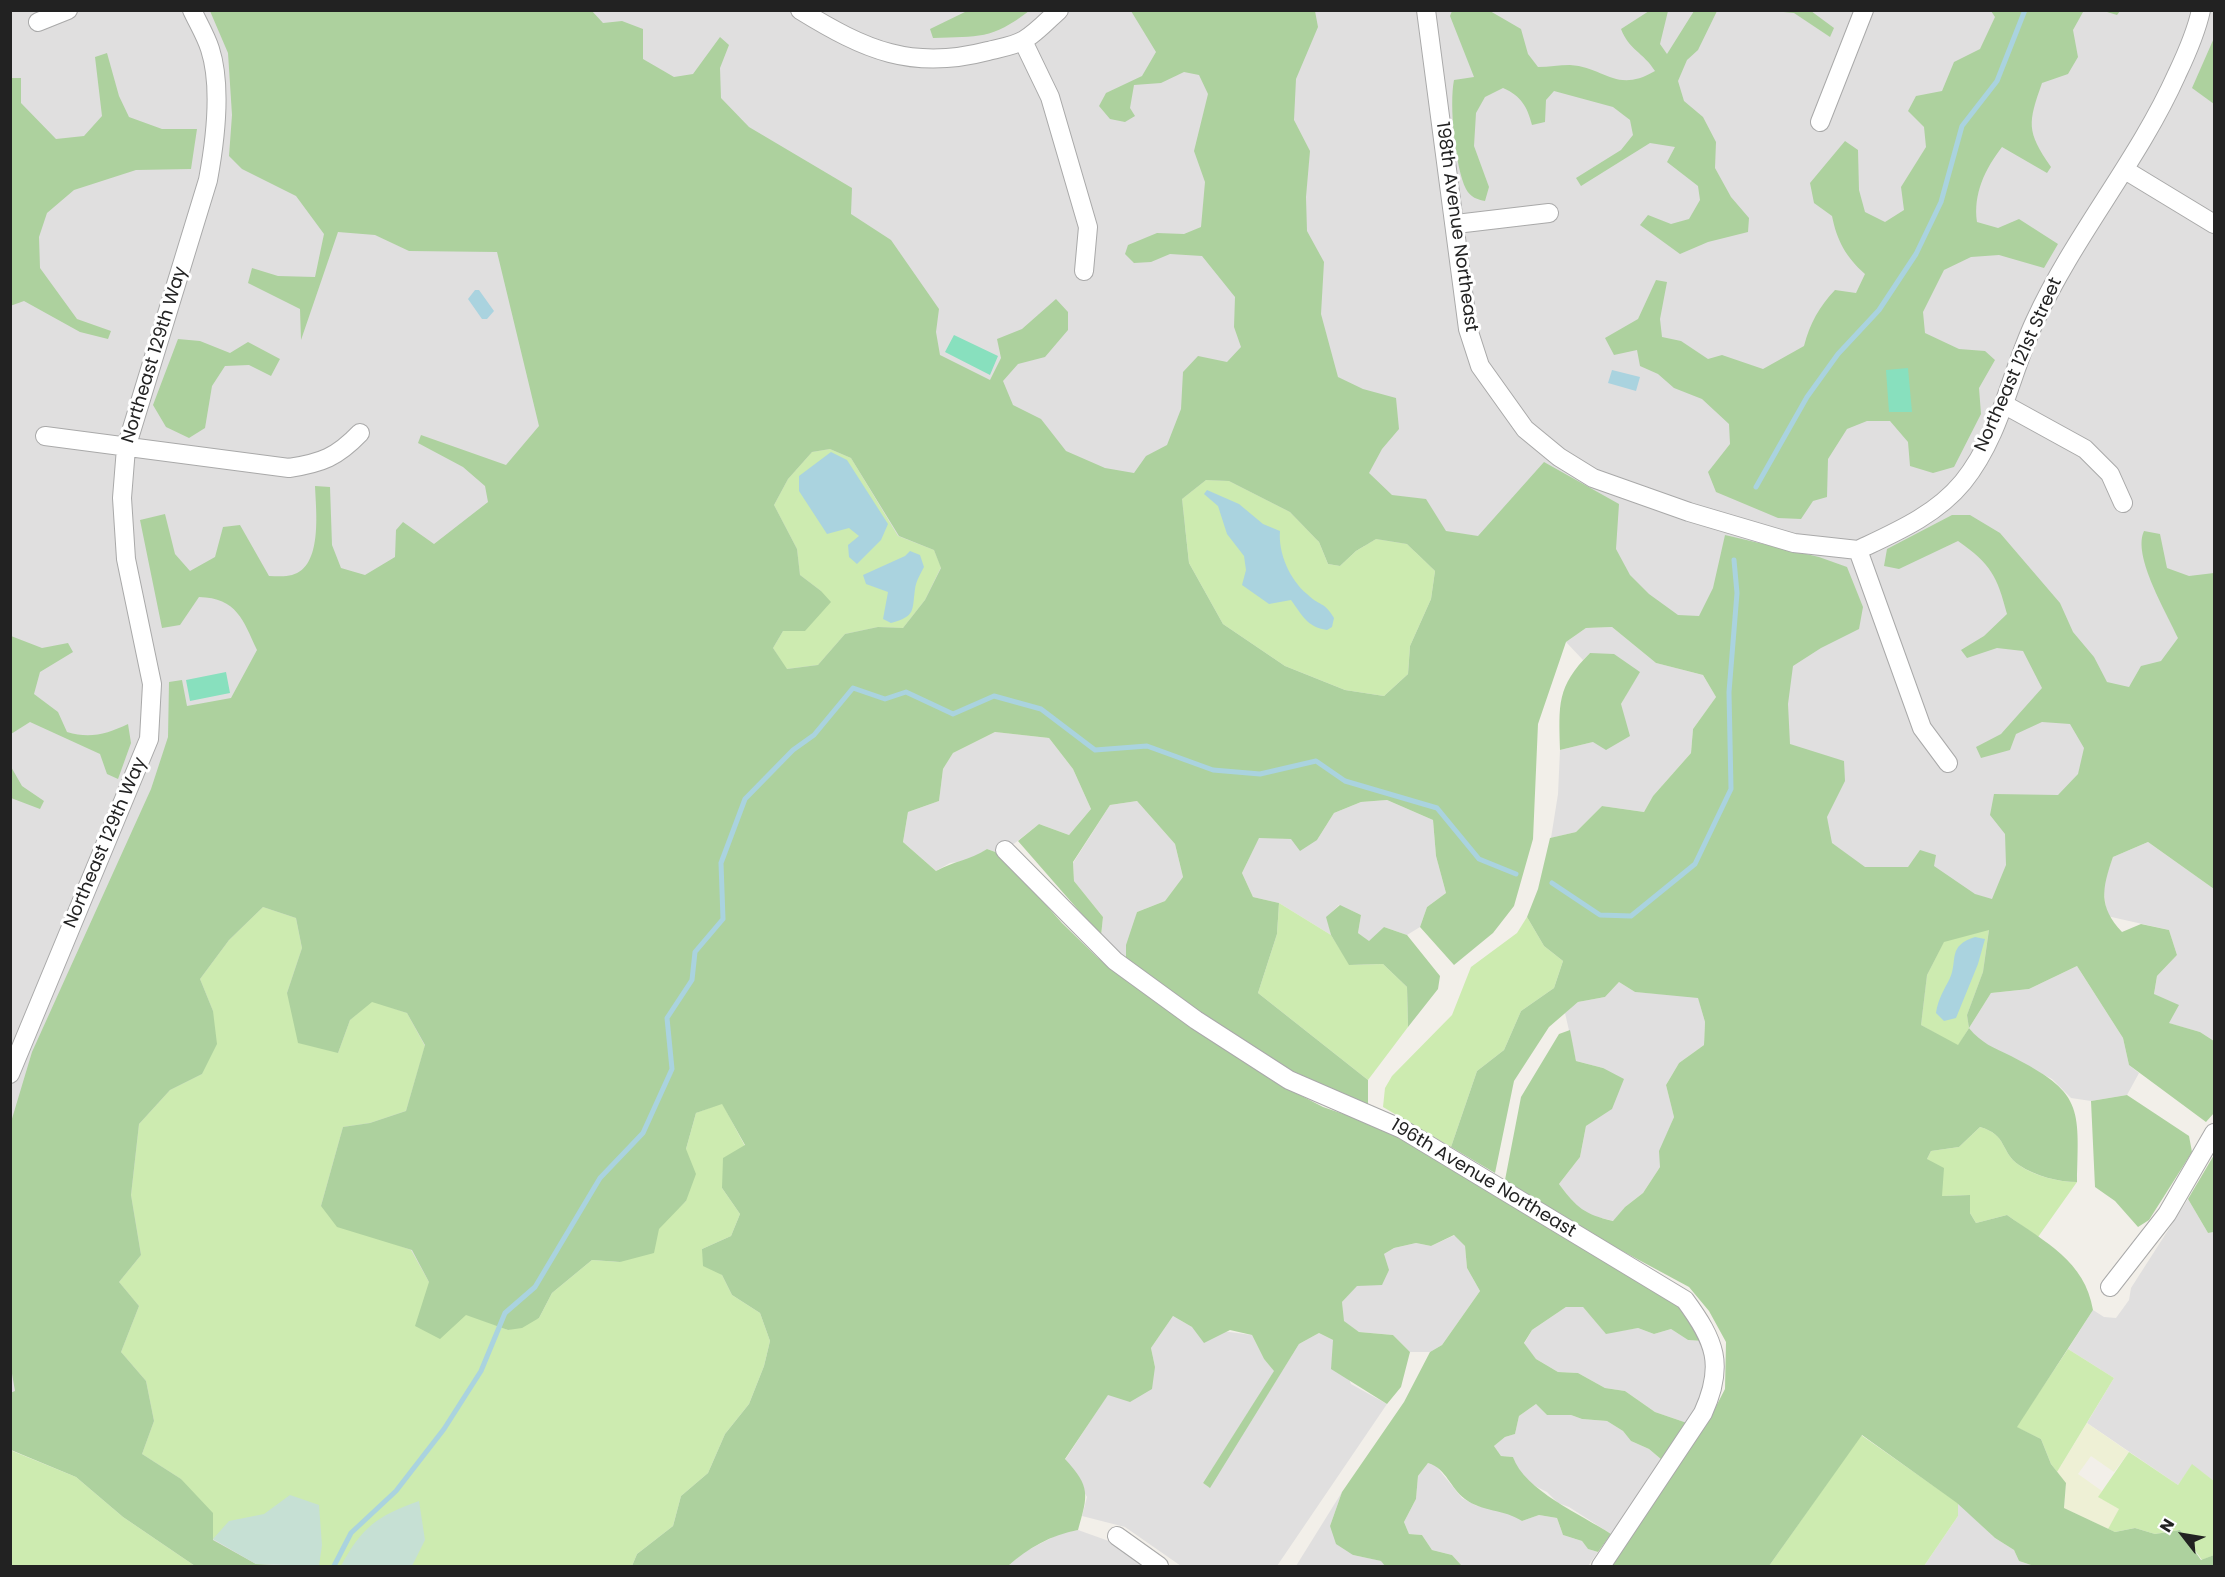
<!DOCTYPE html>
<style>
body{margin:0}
#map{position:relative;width:2225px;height:1577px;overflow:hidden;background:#f2efe9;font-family:Poppins,sans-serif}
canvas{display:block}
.frame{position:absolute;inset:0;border:12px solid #222;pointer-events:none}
.north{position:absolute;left:2153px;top:1505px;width:60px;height:60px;-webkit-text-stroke:4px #fff;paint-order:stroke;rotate:301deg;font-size:16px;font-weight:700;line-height:24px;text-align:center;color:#222}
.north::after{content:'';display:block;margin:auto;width:21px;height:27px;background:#222;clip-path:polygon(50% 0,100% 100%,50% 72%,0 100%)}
</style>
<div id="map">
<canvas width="2225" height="1577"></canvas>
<div class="frame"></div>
<div class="north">N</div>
</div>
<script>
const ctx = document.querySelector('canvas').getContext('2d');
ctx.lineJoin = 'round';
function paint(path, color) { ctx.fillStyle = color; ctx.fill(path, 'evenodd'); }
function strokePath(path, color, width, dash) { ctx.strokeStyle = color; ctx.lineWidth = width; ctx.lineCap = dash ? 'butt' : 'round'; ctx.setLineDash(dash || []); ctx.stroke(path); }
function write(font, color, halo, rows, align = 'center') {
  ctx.font = font + ' Poppins,sans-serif'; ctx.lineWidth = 6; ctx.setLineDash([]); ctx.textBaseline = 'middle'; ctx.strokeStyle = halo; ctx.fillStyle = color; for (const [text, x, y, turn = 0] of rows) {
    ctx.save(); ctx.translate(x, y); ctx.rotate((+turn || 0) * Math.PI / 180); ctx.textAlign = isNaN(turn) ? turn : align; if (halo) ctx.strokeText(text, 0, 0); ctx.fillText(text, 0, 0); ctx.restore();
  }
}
paint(new Path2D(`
 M11,11h2203v621l-338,542 -126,-485 -187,-121 -495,-55 -724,1053h-117l-216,-137 -1,-1202 3,-4 -3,-2z
 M1612,627l44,36 47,12 13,22 -23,32 -2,24 -38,43 -9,16 -42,-6 -26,26 -25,6 7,-44 2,-44 33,-8 28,-38 18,-32 -49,-19 -7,7 -17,-18 20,-14z
 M995,732l54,6 24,31 18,40 -22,26 -30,-11 -38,30 -14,-5 -16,11 -21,3 -14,8 -33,-29 5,-30 31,-11 4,-32 10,-16z
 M1387,800l46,20 3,36 10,37 -19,14 -7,20 -13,8 -23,-8 -14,15 -12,-9 3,-18 -22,-10 -12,12 4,18 -52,-32 -26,-6 -11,-24 17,-36 58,3 17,-27 27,-11z
 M1137,801l38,43 8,33 -18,24 -28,11 -11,48 -25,-24 2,-19 -29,-36 -1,-18 37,-58z
 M2148,842l66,47v152l-14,-9 -32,-9 -14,-29 3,-18 20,-21 -8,-25 -62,-14 -4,-31 10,-28z
 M2077,966l46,72 6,27 10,8 -12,22 -36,6 -20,-3 -19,-19 -72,-37 -11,-14 22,-35 38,-4z
 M1619,982l16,10 63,5 7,25 -1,23 -25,18 -13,22 8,32 -14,34v16l-17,26 -18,14 -11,14 -26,-6 -14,-11 -15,-20 21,-27 6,-31 25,-17 -8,-41 -27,-7 -11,-48 13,-11 27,-5z
 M2188,1199l20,34 6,-1v249l-22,-16 -14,20 -91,-62 27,-45 -46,-29 25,-39 11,7 12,1 13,-18 2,-12z
 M1455,1235l10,11 2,22 13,23 -38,54 -12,7h-20l-17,-17 -34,-3 -16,-11 -1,-19 42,-48 10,-6 22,-5 15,3z
 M1566,1307h17l23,26 32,-5 16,6 17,-5 17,11 15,1 5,35 -7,23 -14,24 -32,-11 -30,-21 -20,-3 -27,-15 -20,-1 -22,-13 -12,-15 8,-14z
 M1173,1316l19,11 60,8 12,24 11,12 -72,112 6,4 90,-143 20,-11 14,7 18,44 36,20 -110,162h-96l-56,-39 -43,-11 5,-19 -22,-37 43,-66 47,-27 -4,-19z
 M1536,1404l11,11h24l11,4 25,2 16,10 8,10 18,8 13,11 -51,74 -42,-27 -11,-4 -11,-11 -18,-9 -12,-13 -4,-13 -12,-1 -7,-10 11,-9 10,-3 4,-18z
 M1428,1463l8,3 26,32 15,8 34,7 11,8 17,-6 18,3 6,17 19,6 6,8 10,3 -10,14h-126l-10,-11 -20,-5 -10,-15 -13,-1 -5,-12 12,-23 2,-23z
 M1342,1492l-12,34 23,29 29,6 3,5h-89z
 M1958,1503l37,35 19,12 5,11 15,5h-110l34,-50z
 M1078,1530l42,15 28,21h-140l16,-14 37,-19z`), '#e0dfdf');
paint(new Path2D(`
 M2087,1423l42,29 -15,20 -23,-16 -13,18 24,17 -3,6 21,12 -12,20 -44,-21 2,-24 -9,-12z`), '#eef0d5');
paint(new Path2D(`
 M830,449l21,9 47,78 36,14 7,17 -16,33 -22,28 -25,-1 -33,7 -27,31 -32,4 -13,-21 10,-17 38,-40 -21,-16 -3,-26 -23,-44 14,-26 24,-27z
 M1206,480l23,1 61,31 29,30 9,22 12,2 16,-15 20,-12 31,5 28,27 -4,28 -21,47 -2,28 -24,22 -39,-6 -60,-24 -62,-42 -34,-61 -7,-64z
 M1279,903l52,32 19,30 33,-1 24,23 1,40 -40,53 -110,-87 19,-59z
 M263,907l33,11 6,30 -15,45 51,60 12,-33 22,-19 35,12 18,33 -19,65 -36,12 -27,4 -22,79 55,31 35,13 18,32 37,32 42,16 31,-12 13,-25 40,-33 28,2 66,-61v-52l10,-36 26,-10 23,43 -23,42 18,26 -9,22 -29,13 20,26 10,20 28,18 10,28 -6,25 -15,38 -24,30 -17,39 -27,23 -8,30 -36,28 -5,12h-341l-78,-27 -32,-60 -39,-25 12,-33 -8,-40 -25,-29 18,-46 -20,-24 22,-27 -10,-60 8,-71 31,-34 32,-16 11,-63 -13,-32 29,-39z
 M1527,917l17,29 19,15 -9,27 -33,23 -17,39 -27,21 -26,76 -68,-40 2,-19 7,-12 60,-61 19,-48 46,-34z
 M1989,929l-6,43 -16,43 2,13 -11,18 -37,-21 6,-50 17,-34z
 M1980,1127c28,8 20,25 39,38 15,11 40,17 58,17l-39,55 -31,-22 -31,8 -6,-10v-18l-28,1 -15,-37 4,-8 28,-4z
 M2068,1349l46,29 -57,94 -6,-8 -10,-25 -25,-12z
 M1861,1435l97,68v13l-34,50h-155z
 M10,1450l66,27 47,40 72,49h-184z
 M2129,1452l49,33 14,-21 22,17v74l-12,5 -22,-30 -25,4 -20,-6 -20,4 -7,-3 11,-20 -21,-12z`), '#cdebb0');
paint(new Path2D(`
 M210,11h382l11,12 19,-2 21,8v30l31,18 19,-3 27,-37 9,8 -9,23 1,30 28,29 103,61 -1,26 40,26 48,69 -3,23 4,23 50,25 11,-22 -4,-19 25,-10 34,-30 12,13v18l-23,27 -27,7 -15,17 10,24 28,14 25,32 39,17 29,5 12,-17 21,-11 14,-36 2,-37 15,-16 29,6 14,-15 -7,-20 1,-30 -33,-41 -32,-2 -19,8 -17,1 -9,-9 3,-9 29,-12 27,1 17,-7 4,-45 -11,-31 14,-57 -9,-19 -15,-3 -23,11 -27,2 -4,23 5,8 -10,6 -15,-3 -11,-13 7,-13 36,-17 14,-24 -25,-41h184l3,16 -22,52 -2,41 16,31 -4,46 1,34 17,31 -3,52 17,63 25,12 33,9 3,31 -17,20 -13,24 23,22 34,4 20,32 32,5 66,-74 75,42 -3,45 14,26 19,19 29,21 21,1 14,-28 12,-53 94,22 28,10 16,40 -4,22 -38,19 -28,18 -5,38 2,40 54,17 1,20 -18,36 5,26 33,24h43l12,-17 16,5 -2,11 41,28 17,5 14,-34 -1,-31 -15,-19 4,-21 64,1 20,-21 6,-26 -14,-24 -28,-2 -26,12 -6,16 -29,8 -5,-11 25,-13 41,-46 -19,-37 -26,-3 -30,10 -6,-8 23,-14 23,-22c-10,-38 -16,-50 -49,-73l-59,28 -15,-3 3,-17 65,-34h18l30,18 60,70 13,29 21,25 13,25 22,5 12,-21 20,-5 17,-23c-11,-25 -46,-82 -34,-107l16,3 7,34 22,8 25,-3v316l-66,-47 -35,15c-11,32 -15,49 9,75l19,-8 28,6 8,25 -20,21 -3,18 25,11 -10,18 31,9 14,9v72l-8,9 -77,-57 -6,-27 -46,-72 -48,23 -38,4 -22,35c12,15 25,20 42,28 72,37 68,50 66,126 -18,0 -42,-6 -58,-17 -19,-13 -11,-30 -39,-38l-21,20 -28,4 -4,8 17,9 -2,28 28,-1v18l6,10 31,-8c38,27 78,46 86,95l-76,117 24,12 10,25 15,19 -2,25 51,24 20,-4 20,6 25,-4 21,30 13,-5v11h-180l-15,-5 -5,-11 -19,-12 -38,-35 -95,-68 -93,131h-162l100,-142 18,-35 1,-47 -17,-31 -20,-24 -152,-82 -32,-25 16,-83 38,-63 11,-4 6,31 27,7 21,11 -12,30 -26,17 -6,31 -21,27c18,24 25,30 54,37l12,-14 18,-14 17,-26 -1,-16 15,-34 -8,-32 13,-22 25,-18 1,-23 -7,-24 -63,-6 -16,-10 -14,15 -27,5 -29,25 -35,54 -19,92 -44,-26 26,-76 27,-21 17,-39 33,-23 9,-27 -19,-15 -17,-29 11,-28 12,-51 26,-6 26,-26 42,6 9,-16 38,-43 2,-24 23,-32 -13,-22 -47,-12 -44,-36 -26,1 -20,14 -28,82 -5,115 -19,67 -21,27 -39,32 -34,-38 7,-20 19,-14 -10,-37 -3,-36 -46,-20 -26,2 -27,11 -17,27 -17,11 -9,-12 -32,-1 -17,35 11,24 26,6 -2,31 -19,59 110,87v26c-18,-8 -37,-15 -55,-23 -67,-33 -126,-80 -187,-123v-15l11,-33 28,-11 18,-24 -8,-33 -38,-43 -27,4 -37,57 1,19 29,36 -2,19 -83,-95 21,-17 30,11 22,-26 -18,-40 -24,-31 -54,-6 -42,21 -10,16 -4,32 -31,11 -5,30 33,29c18,-10 34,-11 51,-22l14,5 61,69 36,35 117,85 58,38 50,26 61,21 284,169 22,21 13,23 -15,-1 -17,-11 -17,5 -16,-6 -32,6 -23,-27h-17l-34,23 -8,13 12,16 22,13 20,1 27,15 20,3 30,21 32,11 -25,37 -13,-11 -18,-8 -8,-10 -16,-10 -25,-2 -11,-4h-24l-11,-11 -17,12 -4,18 -10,3 -11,9 7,10 12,1c11,33 69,58 98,77l-13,18 -10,-3 -6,-8 -19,-6 -6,-17 -18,-3 -17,6c-18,-12 -40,-9 -57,-22 -15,-11 -18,-30 -37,-36l-10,13 -2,23 -12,23 5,12 13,1 10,15 20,5 10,11h-77l-4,-5 -28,-6 -17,-11 -6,-18 12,-34 62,-90 26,-50 12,-7 38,-54 -13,-23 -2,-22 -11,-11 -23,11 -15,-3 -22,5 -10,6 5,16 -7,15 -25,1 -15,16 2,19 15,11 34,3 17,17 -9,35 -14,17 -56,-35 2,-29 -14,-7 -20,11 -89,144 -7,-5 71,-112 -10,-12 -12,-24 -22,-5 -26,13 -12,-16 -19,-11 -22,32 4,19 -3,22 -22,13 -22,-7 -43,64c26,28 23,36 13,71 -27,5 -50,18 -70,36h-376l5,-12 36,-28 8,-30 27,-23 17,-39 24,-30 15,-38 6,-25 -10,-28 -28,-18 -10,-20 -19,-9 -1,-17 29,-13 9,-22 -18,-26 1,-30 22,-13 -23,-41 -26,9 -10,36 10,25 -10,27 -27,28 -5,24 -34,9 -28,-2 -40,33 -13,25 -17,10 -14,2 -42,-15 -26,24 -25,-13 14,-44 -17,-32 -75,-23 -16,-21 22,-79 27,-4 36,-12 19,-66 -18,-32 -35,-11 -22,18 -12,33 -40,-10 -11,-50 15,-45 -6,-30 -33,-11 -34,33 -29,39 13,32 4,33 -15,30 -32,16 -31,34 -8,71 10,60 -22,27 20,24 -18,46 25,29 8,40 -12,33 39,25 32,34v27l43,24 35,2h-96l-72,-49 -47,-40 -65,-27 -1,-57 5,-2 -5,-29 1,-240 21,-70 119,-263 17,-52 1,-55 13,-2 5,26 44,-8 26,-48c-14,-30 -20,-52 -58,-53l-19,28 -18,3 -22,-108 25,-6 10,40 15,17 25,-14 8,-30 17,-2 29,51c7,0 16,1 23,-1 31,-8 24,-64 23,-89l15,1 2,58 9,23 24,7 30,-18 1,-27 7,-8 31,22 54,-42 -3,-16 -22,-19 -45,-24 3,-8 85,30 33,-39 -42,-174 -88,-1 -34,-16 -37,-3 -37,108 -1,-31 -52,-26 4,-15 26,8 37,1 9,-43 -28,-38 -54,-27 -13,-13 3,-41 -4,-62zM830,449l21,9 48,78 35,14 7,18 -16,32 -22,28 -25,-1 -33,7 -27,31 -31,4 -14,-21 10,-17h22l26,-29 -10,-11 -21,-16 -3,-26 -23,-44 14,-26 24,-27zM1206,480l23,1 61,31 29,30 9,22 12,2 16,-15 20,-12 31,5 28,27 -4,28 -21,47 -2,28 -24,22 -39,-6 -60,-24 -62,-42 -34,-61 -7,-64zM1989,930l-6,42 -16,43 2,13 -11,17 -37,-20 6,-50 17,-33z
 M967,11v-1l62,1c-38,29 -50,25 -96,27l-3,-9z
 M1452,11h38l31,18 7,25 10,13c11,0 21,-2 32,-2 35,2 46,29 85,6 -12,-19 -26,-21 -34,-42l28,-18h19l-8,33 7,10 27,-43h23l-19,39 -11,10 -9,21 6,20 19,16 13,25 -1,26 16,29 18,21 -1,14 -40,10 -28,12 -40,-29 8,-10 23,9 18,-5 11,-19 -2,-14 -31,-24 8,-15 -25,-4 -69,43 -5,-8 45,-28 12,-15 -3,-15 -17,-13 -59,-16 -8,9 -1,22 -13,3c-5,-19 -11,-29 -29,-37l-18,9 -9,16 -2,33 15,41 -4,14c-7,-1 -15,-4 -19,-12 -11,-22 -17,-85 -12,-109l20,-3 -24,-61z
 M1773,11h38l23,17 -4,9 -36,-24z
 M1991,11h129l-3,4 -10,-3h-24l-10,18 5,27 -10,17 -26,9c-14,40 -16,48 9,84l-4,6 -45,-26c-17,22 -29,47 -25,75l21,6 21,-9 39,25 -14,24 -45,-13 -28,2 -27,13 -21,42 2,21 34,16 26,2 10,9 -16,28 2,26 -27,53 -21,6 -23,-7 -2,-24 -18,-21h-23l-20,8 -19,30 -1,38 -14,4 -12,18 -23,-1 -62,-26 -8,-20 22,-28 -1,-20 -27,-25 -28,-11 -16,-14 -18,-8 -3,-16 -23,5 -9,-17 33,-19 18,-39 11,2 -7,37 2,18 19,4 27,18 14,-4 41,14 41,-23c6,-23 15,-39 31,-56l21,3 9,-19c-19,-17 -28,-33 -33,-58l-18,-13 -4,-20 35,-42 13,9 1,40 6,22 20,10 19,-12 -3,-23 25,-40 -2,-20 -16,-16 8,-15 26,-5 12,-29 26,-13 15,-32z
 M2214,38v66l-22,-16z
 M107,53l12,43 10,21 33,12h35l-6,40 -55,1 -62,20 -27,23 -8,24 1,31 37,51 34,12 -3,8 -28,-7 -56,-31 -14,5 1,-228h10v25l35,36 28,-3 18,-20 -7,-59z
 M178,339l22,2 30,12 18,-11 32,17 -9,17 -22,-11 -24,1 -13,20 -7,42 -16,10 -23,-11 -13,-22z
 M11,636l31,12 26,-5 5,9 -33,20 -6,22 24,18 9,20c23,7 40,2 61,-8l3,19 -13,36 -11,-5 -7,-20 -70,-32 -19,12z
 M1590,653l24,1 26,18 -19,32 9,32 -24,14 -13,-8 -33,8c-1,-45 -4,-63 30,-97z
 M10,765l12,21 22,15 -4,8 -29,-11z
 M1340,905l21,10 -3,18 11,8 15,-14 23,8 33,41 -2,13 -30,38 -1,-40 -24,-23 -34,1 -18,-30 -5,-18z
 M2127,1095l62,41 3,16 -43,68 -11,7 -23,-26 -20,-14 -4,-86z
 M2214,1155v77l-6,1 -20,-34z`), '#add19e');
paint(new Path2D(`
 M290,1495l29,10 3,40 -3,21 -63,-2 -43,-25 16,-18 35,-7z
 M419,1501l6,39 -13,26h-71c21,-39 36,-50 78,-65z`), '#c6e0d4');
paint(new Path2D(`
 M954,335l44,21 -8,19 -45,-23z
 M1908,368l4,44h-23l-3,-42z
 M226,672l4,21 -40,8 -4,-21z`), '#88e0be');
paint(new Path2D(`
 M475,290h4l15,21 -7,8h-5l-14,-20z
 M1612,370l28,7 -4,14 -28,-8z
 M831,452l16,8 41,64 -7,16 -24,24 -8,-7 -1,-12 11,-9 -10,-8 -22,6 -28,-43v-15z
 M1207,490l32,14 24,20 17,7c-2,22 10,49 27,63 12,12 17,7 27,24l-2,9 -5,3c-20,-3 -25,-15 -36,-30l-22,4 -27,-19 4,-15 -2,-14 -17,-22 -9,-28 -14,-12z
 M910,551l10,4 4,12c-3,6 -8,14 -9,22 -3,22 1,27 -24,34l-8,-4 5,-27 -22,-8 -3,-9 42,-19z
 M1975,937l10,2 -7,25 -22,54 -12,3 -8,-8c2,-14 8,-23 14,-35 8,-18 -3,-32 25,-41z`), '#aad3df');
strokePath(new Path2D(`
 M1756,487l51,-90 31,-43 41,-44 37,-56 25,-52 21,-76 35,-45 28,-71
 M1552,883l48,32 31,1 64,-52 36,-75 -2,-97 8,-99 -3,-33
 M334,1566l17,-33 45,-42 48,-62 37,-58 24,-58 30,-26 65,-109 43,-45 29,-64 -5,-51 25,-38 3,-28 28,-33 -2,-56 24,-64 48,-49 21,-15 39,-47 32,11 21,-7 47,22 41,-18 47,13 54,41 52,-4 66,24 47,4 56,-13 29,20 92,27 42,51 37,15`), '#aad3df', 5);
const street = new Path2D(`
 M800,10c65,40 112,61 188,41 11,-3 26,-5 36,-11 12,-7 24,-20 35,-30
 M1426,10l42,319 12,37 45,63 34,28 34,21 96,34 105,31 64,7
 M38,22l30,-12
 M1023,41l27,56 38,130 -4,44
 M1820,122l44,-112
 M2125,170l89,54
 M1456,224l93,-11
 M2005,405l80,44 25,25 13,29
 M45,436l244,32c33,-5 48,-11 71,-35
 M1858,550c38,-18 78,-35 105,-68 38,-47 47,-108 72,-161 40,-87 103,-160 142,-247 10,-21 19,-41 24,-64
 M1858,550l64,178 26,35
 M1005,850l110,111 81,59 93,60 113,49 283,171c30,41 40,65 18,113l-102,153
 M10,1074l139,-335 3,-55 -26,-125 -4,-61 4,-50 82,-268c7,-38 14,-94 2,-131 -4,-13 -12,-26 -18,-39
 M2110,1287l57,-73 47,-81
 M1117,1536l42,30`);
strokePath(street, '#a9a9a9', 20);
strokePath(street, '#fff', 18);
write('18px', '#222', '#fff', [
 ["198th Avenue Northeast",1456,227,82],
 ["Northeast 129th Way",155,355,-73],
 ["Northeast 121st Street",2019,365,-66],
 ["Northeast 129th Way",106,843,-67],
 ["196th Avenue Northeast",1483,1179,31]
]);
</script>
